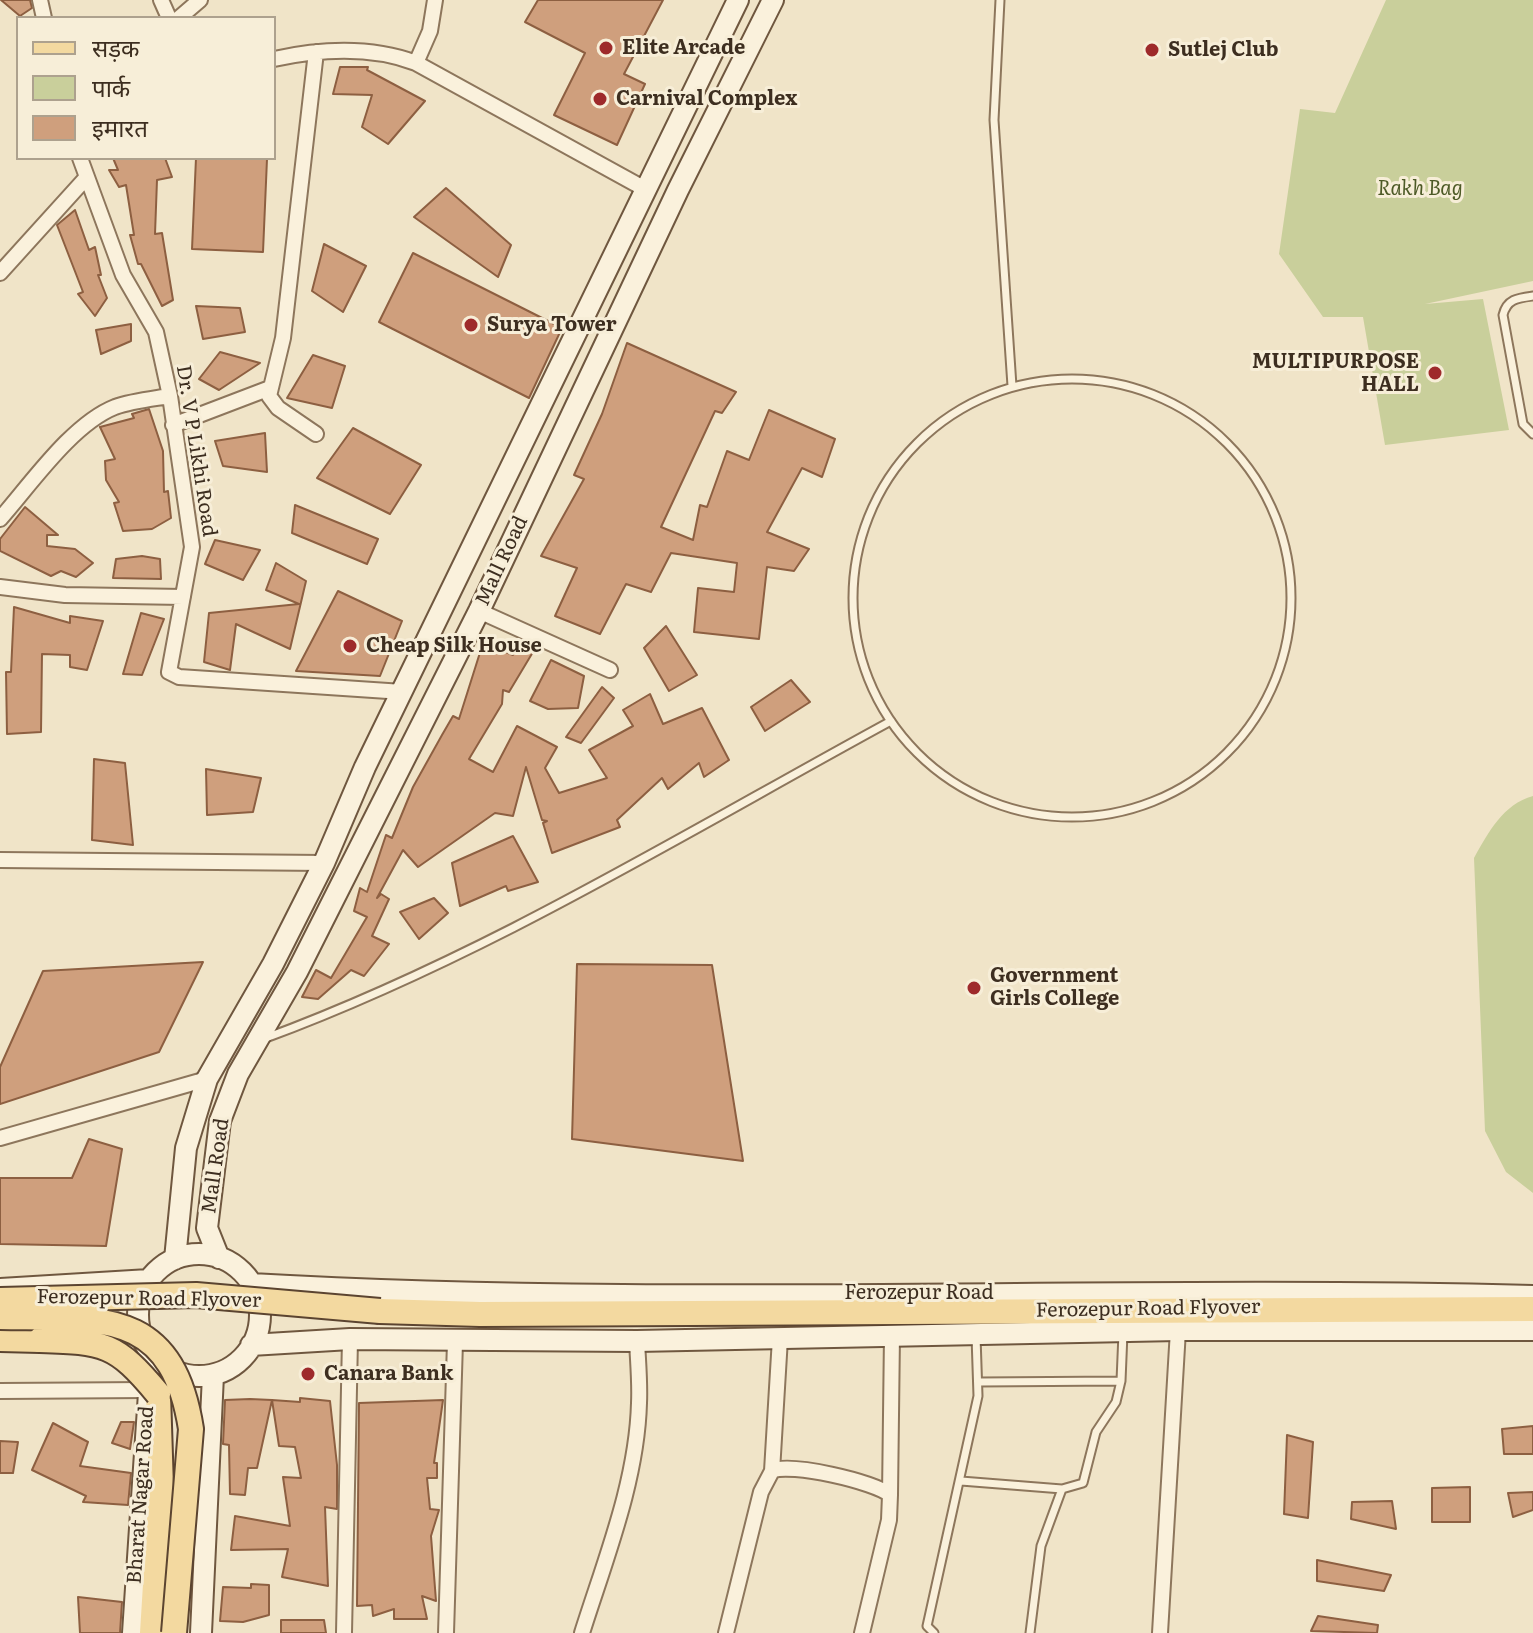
<!DOCTYPE html>
<meta charset="utf-8">
<style>
body{margin:0}
#map{position:relative;width:1533px;height:1633px;overflow:hidden;background:#f0e4c8;font-family:Literata,"Noto Sans Devanagari",serif}
canvas{display:block}
.legend{position:absolute;left:16px;top:16px;width:260px;height:144px;box-sizing:border-box;background:#f7eed8;border:2px solid #ada18e;margin:0;padding:10px 14px;list-style:none;font-size:24px;color:#3d2e20}
.legend li{display:flex;align-items:center;gap:16px;height:40px}
.legend b{width:40px;border:2px solid #ada18e}
</style>
<div id="map">
<canvas width="1533" height="1633"></canvas>
<ul class="legend">
<li><b style="height:10px;background:#f3d9a0"></b>सड़क</li>
<li><b style="height:22px;background:#c9cf9b"></b>पार्क</li>
<li><b style="height:22px;background:#cf9f7d"></b>इमारत</li>
</ul>
</div>
<script>
const ctx = document.querySelector('canvas').getContext('2d');
ctx.lineJoin = 'round';
function paint(path, color) { ctx.fillStyle = color; ctx.fill(path, 'evenodd'); }
function strokePath(path, color, width, dash) { ctx.strokeStyle = color; ctx.lineWidth = width; ctx.lineCap = dash ? 'butt' : 'round'; ctx.setLineDash(dash || []); ctx.stroke(path); }
function write(font, color, halo, rows, align = 'center') {
  ctx.font = font + ' Literata,serif'; ctx.lineWidth = 6; ctx.setLineDash([]); ctx.textBaseline = 'middle'; ctx.strokeStyle = halo; ctx.fillStyle = color; for (const [text, x, y, turn = 0] of rows) {
    ctx.save(); ctx.translate(x, y); ctx.rotate((+turn || 0) * Math.PI / 180); ctx.textAlign = isNaN(turn) ? turn : align; if (halo) ctx.strokeText(text, 0, 0); ctx.fillText(text, 0, 0); ctx.restore();
  }
}
paint(new Path2D(`
 M1386,0h147v281l-108,23 58,-5 26,131 -124,15 -22,-128h-40l-44,-63 21,-145 35,4z
 M1533,796v397l-27,-21 -21,-41 -11,-273c14,-25 29,-54 59,-62z`), '#c9cf9b');
const building = new Path2D(`
 M1,0h29l2,8 -12,8z
 M538,0h125l-39,74 21,10 -28,61 -63,-30 31,-62 -60,-31z
 M340,67h28l-1,3 58,31 -37,43 -26,-17 10,-32 -39,-1z
 M113,158h52l7,19 -15,3 -2,54 7,-1 11,67 -11,6 -21,-42h-3l-8,-29h4l-8,-50 -7,2 -10,-17h9z
 M196,158l71,1 -4,93 -71,-3z
 M446,188l65,57 -13,32 -84,-60z
 M75,210l14,40 6,-3 6,28h-3l9,23 -12,18 -17,-22 5,-2 -26,-67z
 M324,244l42,22 -23,46 -31,-21z
 M413,253l149,75 -33,70 -150,-76z
 M196,306l44,2 5,24 -42,7z
 M131,324v17l-30,13 -5,-24z
 M627,343l109,49 -14,21 -7,-2 -54,116 32,13 7,-35 7,2 20,-56 22,9 20,-50 66,29 -13,38 -20,-9 -35,64 42,17 -15,22 -27,-4 -8,72 -65,-7 4,-44 36,4 3,-29 -66,-10 -20,39 -25,-8 -26,50 -45,-18 22,-48 -36,-12 43,-77 -10,-4 28,-61z
 M220,352l40,11 -41,27 -20,-11z
 M313,355l32,11 -13,42 -45,-10z
 M149,409l14,42 1,41 4,-1 3,27 -19,11 -29,2 -9,-28 5,-1 -13,-22 -1,-19 10,-2 -15,-32 34,-9 -2,-4z
 M353,428l68,37 -31,49 -73,-36z
 M265,433l2,39 -44,-6 -8,-25z
 M295,505l83,34 -11,25 -75,-31z
 M25,507l33,28h-11v11l28,3 18,14 -17,14 -15,-6 -10,5 -51,-25v-12z
 M215,540l45,10 -17,30 -38,-16z
 M142,556l18,3 1,20 -48,-1 3,-19z
 M276,563l30,18 -16,68 -54,-25 -6,46 -26,-8 5,-49 90,-9 -33,-14z
 M338,591l64,30 -22,55 -84,-5z
 M14,607l56,16v-7l33,5 -16,49 -17,-3v-12l-28,-1 -1,78 -34,2 -1,-62h5z
 M141,613l23,6 -22,56 -19,-1z
 M666,626l31,49 -28,16 -25,-43z
 M483,643l30,12 4,-11 16,8 -24,40 -6,-2 -1,14 -33,55 24,13 24,-46 40,21 -12,21 14,25 48,-15 -18,-28 44,-24 -10,-16 27,-16 13,30 39,-16 27,52 -25,17 -5,-14 -31,26 -6,-11 -45,42 3,7 -68,26 -9,-30 4,-2 -5,-1 -16,-53 -13,49 -18,-3 -77,54 -15,-17 -26,48 4,-4 8,5 -17,37 17,8 -25,32 -13,-6 -33,29 -16,-2 14,-27 15,8 36,-61 -13,-6 6,-23 7,4 19,-57 6,3 21,-51 29,-52 11,-19 6,3z
 M551,660l33,16 -6,32 -30,1 -18,-8z
 M791,680l19,22 -45,29 -14,-24z
 M602,687l12,11 -33,45 -15,-6z
 M94,759l31,4 8,82 -41,-5z
 M206,769l55,9 -8,34 -46,3z
 M513,836l25,46 -30,9 -2,-5 -46,20 -8,-43z
 M434,898l14,15 -29,26 -19,-27z
 M203,962l-44,90 -159,52v-37l43,-96z
 M577,964l135,1 31,196 -171,-22z
 M89,1139l33,10 -16,97 -106,-2v-66h72z
 M300,1398l30,3 7,64v44l-12,-2 3,79 -46,-9 6,-28 -57,1 4,-34 55,10 -7,-49 18,1 -6,-31 -16,-1 -7,-46 28,2z
 M250,1399l22,1 -15,68h-9l-3,27 -15,-1 -1,-49 -6,-1 2,-44z
 M443,1400l-9,63h3v15h-10l3,31 9,1 -8,26 5,65 -14,-5 5,23h-33v-10l-21,7 -1,-11 -15,1 2,-203z
 M121,1422h13l-4,27 -18,-6z
 M53,1423l35,19 -8,24 51,7 -3,32 -45,-3 3,-6 -54,-26z
 M1533,1426v28h-29l-2,-25z
 M1287,1435l26,7 -5,76 -24,-4z
 M0,1441l18,1 -5,31h-13z
 M1470,1487v35h-38v-34z
 M1533,1492v18l-20,7 -5,-24z
 M1392,1501l4,28 -45,-10 1,-17z
 M1317,1560l74,15 -7,16 -67,-10z
 M251,1584l18,1v30l-26,7 -23,-1 3,-34 28,1z
 M78,1597l44,5 -2,31h-40z
 M1318,1616l60,9 -1,8 -66,-2z
 M281,1620h43l2,13h-45z`);
paint(building, '#cf9f7d');
strokePath(building, '#8d5f41', 2);
const lane = new Path2D(`
 M1000,0l-6,120 18,266
 M1533,296c-15,2 -26,3 -30,19l20,109 10,10
 M853 598a219 219 0 1 1 438 0a219 219 0 1 1-438 0Z
 M263,1039c220,-81 422,-206 628,-318
 M979,1382l142,-1 2,-48
 M961,1481l101,8
 M934,1633l-7,-7 51,-230 -2,-60
 M1030,1633l11,-87 21,-57 21,-6 13,-51 20,-30 5,-21`);
const street = new Path2D(`
 M40,0l4,18
 M161,0l8,18
 M179,18l21,-18
 M316,52l-33,286 -14,58 9,12 38,26
 M274,59c46,-10 97,-13 142,4l229,126
 M416,63l14,-32 5,-31
 M80,158l43,117 33,57 14,64 22,151 -23,125 10,5 224,15
 M0,273l86,-95
 M173,425l97,-37
 M0,519c31,-35 72,-95 115,-112 17,-6 37,-8 55,-11
 M0,587l65,8 118,2
 M479,611l131,59
 M0,860l324,3
 M0,1138l207,-59
 M0,1391l147,-1
 M772,1471l8,-133
 M890,1495l2,-160
 M344,1633l6,-294
 M446,1633l9,-291
 M582,1633c23,-73 55,-152 57,-230 1,-20 -1,-41 -2,-62
 M726,1633l35,-141 11,-21c17,-9 104,11 118,24l-1,25 -27,113
 M1160,1633l18,-303`);
const secondary = new Path2D(`
 M138 1315a61 61 0 1 1 122 0a61 61 0 1 1-122 0Z
 M219,1258l-12,-30 13,-107 18,-47 59,-102 182,-361 199,-421 95,-190
 M175,1259l11,-111 21,-69 66,-115 51,-101 41,-96 373,-767
 M251,1284c427,24 855,1 1282,12
 M0,1289l149,-9
 M251,1345l99,-6 287,2 541,-11h355
 M133,1633l17,-255
 M201,1633l12,-258`);
const primary = new Path2D(`
 M380,1311l100,3 1053,-5
 M0,1339l40,1
 M152,1633l9,-145 -3,-94`);
strokePath(lane, '#8d765c', 11);
strokePath(street, '#8d765c', 18);
strokePath(secondary, '#6f573f', 24);
strokePath(primary, '#5b4430', 28);
strokePath(lane, '#faf1dc', 7);
strokePath(street, '#faf1dc', 14);
strokePath(secondary, '#faf1dc', 20);
strokePath(primary, '#f3d9a0', 24);
const primaryBridge = new Path2D(`
 M0,1300l196,-5 184,16
 M0,1317c101,2 172,-9 191,112l-17,204
 M40,1340c64,2 76,3 118,54`);
strokePath(primaryBridge, '#5b4430', 28, []);
strokePath(primaryBridge, '#f3d9a0', 24);
for (const [x, y, r, color] of [
 [606,48,8,"#9e2a2b"],
 [1152,50,8,"#9e2a2b"],
 [600,99,8,"#9e2a2b"],
 [471,325,8,"#9e2a2b"],
 [1435,373,8,"#9e2a2b"],
 [350,646,8,"#9e2a2b"],
 [974,988,8,"#9e2a2b"],
 [308,1374,8,"#9e2a2b"]
]) { const dot = new Path2D(); dot.arc(x, y, r, 0, 2 * Math.PI); ctx.fillStyle = color; ctx.fill(dot); strokePath(dot, '#f7eed8', 3); }
write('bold 20px', '#3d2e20', '#f7eed8', [
 ["Elite Arcade",622,48],
 ["Sutlej Club",1168,50],
 ["Carnival Complex",616,99],
 ["Surya Tower",487,325],
 ["MULTIPURPOSE",1419,362,"right"],
 ["HALL",1419,385,"right"],
 ["Cheap Silk House",366,646],
 ["Government",990,976],
 ["Girls College",990,999],
 ["Canara Bank",324,1374]
], 'left');
write('italic 20px', '#4d5a26', '#f7eed8', [
 ["Rakh Bag",1420,189]
]);
write('20px', '#3d2e20', '#f7eed8', [
 ["Dr. V P Likhi Road",196,451,81],
 ["Mall Road",502,561,-65],
 ["Mall Road",216,1166,-82],
 ["Ferozepur Road",919,1293],
 ["Ferozepur Road Flyover",149,1299,1],
 ["Ferozepur Road Flyover",1148,1309,-1],
 ["Bharat Nagar Road",141,1495,-86]
]);
</script>
